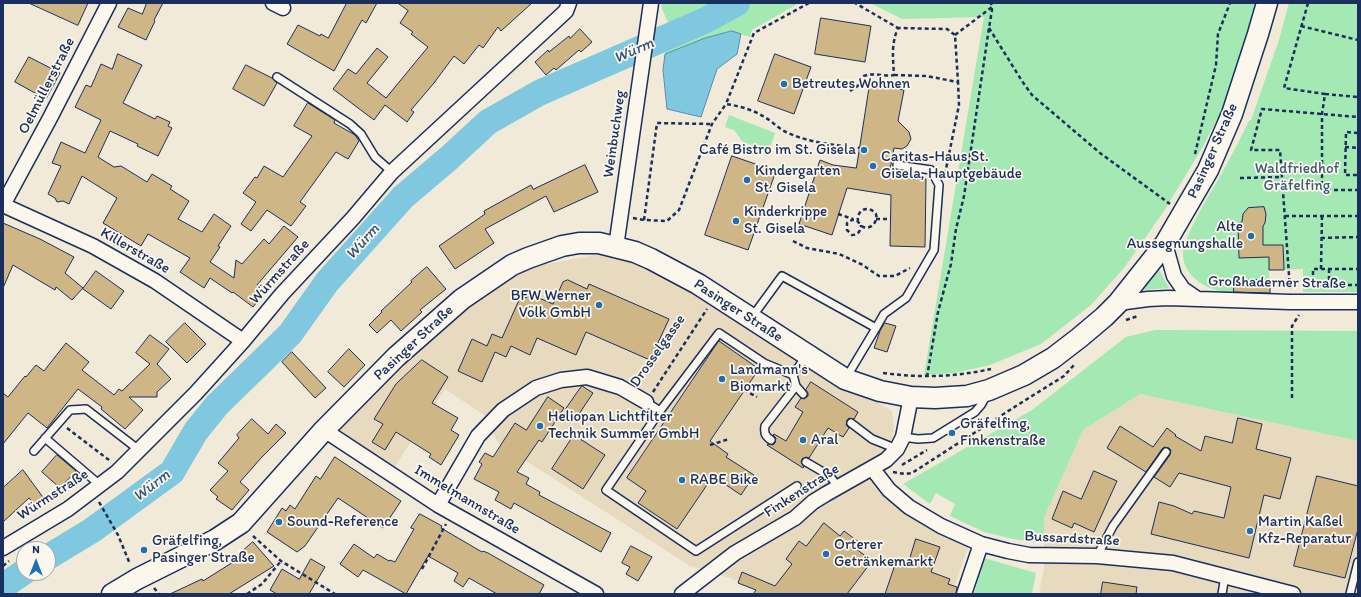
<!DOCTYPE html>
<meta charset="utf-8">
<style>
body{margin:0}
#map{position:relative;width:1361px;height:597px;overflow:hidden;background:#f2ead8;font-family:Itim,sans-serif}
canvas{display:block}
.frame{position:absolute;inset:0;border:4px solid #1b2f5e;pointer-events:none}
.north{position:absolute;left:16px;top:541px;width:40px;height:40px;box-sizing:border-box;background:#fbf7ec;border:1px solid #a1a7b3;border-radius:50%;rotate:0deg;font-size:11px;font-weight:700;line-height:16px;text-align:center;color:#1b2f5e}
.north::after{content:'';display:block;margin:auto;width:14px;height:18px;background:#1f6fb2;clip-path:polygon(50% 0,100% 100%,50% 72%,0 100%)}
</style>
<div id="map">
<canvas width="1361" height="597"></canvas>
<div class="frame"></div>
<div class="north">N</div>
</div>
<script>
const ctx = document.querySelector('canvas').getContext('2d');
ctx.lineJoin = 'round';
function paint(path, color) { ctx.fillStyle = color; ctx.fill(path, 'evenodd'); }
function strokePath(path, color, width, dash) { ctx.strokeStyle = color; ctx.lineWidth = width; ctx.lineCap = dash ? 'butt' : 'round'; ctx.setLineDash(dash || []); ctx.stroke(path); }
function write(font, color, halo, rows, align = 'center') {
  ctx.font = font + ' Itim,sans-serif'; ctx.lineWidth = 3.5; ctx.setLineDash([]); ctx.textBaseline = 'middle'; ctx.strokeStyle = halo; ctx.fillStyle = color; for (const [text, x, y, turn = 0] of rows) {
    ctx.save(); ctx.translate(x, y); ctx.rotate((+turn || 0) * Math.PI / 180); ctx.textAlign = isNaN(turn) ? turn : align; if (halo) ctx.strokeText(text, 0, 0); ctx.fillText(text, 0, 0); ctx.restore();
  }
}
paint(new Path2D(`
 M605,253l48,15 239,143 2,17 -10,47 20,22 68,38 -20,59h-187l-35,-16 -40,-12 -192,-123 -14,-28 -39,-26 -51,79 -60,-42 117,-110 80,-49z
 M1140,394l218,47v153h-319l5,-27v-49l39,-88z`), '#e8dabf');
paint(new Path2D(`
 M661,3h67l-27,16 -24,11 -7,-3 -8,-18z
 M744,3h55l-47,27 -2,7 -18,-6 -27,7 -40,16v-11z
 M870,3h386l-8,28 -27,81 -20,38 -37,61 -40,57 -33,37 -50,39 -51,21 -35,8 -31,2 60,-358 -82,2z
 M1289,3h69v289h-55v-23l-34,1 1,24c-16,-1 -45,0 -58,-5 -15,-6 -29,-18 -29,-35 0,-19 31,-66 41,-85 9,-16 17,-32 25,-48l2,-1 28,-80z
 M729,115l46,18 -4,12 -7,4 -21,-7 -9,-12 -9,-3z
 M1158,268l11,20 -28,2z
 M1155,330l203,1v110l-218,-47 -57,36 -39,88v25l-31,-4 -29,-7 -34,-16 5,-12 -19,-11 -6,11 -27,-20 129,-74 94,-73z
 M984,558l52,15 -4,21h-58z`), '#a4e8b3');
const water = new Path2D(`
 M732,31l9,3 -4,20 -20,15 -16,48 -34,-8 -4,-39 2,-16 40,-16z`);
paint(water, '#80c8e0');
strokePath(water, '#588bac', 1);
strokePath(new Path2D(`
 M48,557l43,-26 81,-59 24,-41 21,-26 73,-71 37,-52 76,-85 46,-39 39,-36 51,-29 167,-73 31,-17
 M3,587l9,-7 12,-8`), '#80c8e0', 26);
const building = new Path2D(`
 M29,3h59l-10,22z
 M147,3h16l-9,17 1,1 -9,19 -28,-13 10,-19 14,6z
 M347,3h30l-11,20 -4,-3 -28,51 -47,-27 11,-19 22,11 1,-2 7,4z
 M398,3h134l-31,28 -3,-4 -15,21 -4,-3 -15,19 -10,-8 -20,27 -23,27 3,2 -7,10 -22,-17 -11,15 -41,-31 15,-20 8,5 21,-26 11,9 -21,26 19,15 42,-51 -17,-13 2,-2 -13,-9 8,-12z
 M821,18l50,8 -6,36 -50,-8z
 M580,29l12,13 -11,10 -2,-2 -23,20 -2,-2 -8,7 -11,-13 13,-12 1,2 20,-16 1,2z
 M118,54l24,11 -19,38 32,16 2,-3 13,6 -2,4 4,2 -14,28 -21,-10 1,-2 -28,-13 -12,26 16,10 7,-1 26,16 5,-8 20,12 -2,3 19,12 -11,18 24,13 12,-18 17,12 -13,20 2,1 -10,15 24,16 2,-18 6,4 22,-25 5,5 15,-18 14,11 -41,48 9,6 -13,16 -20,-15 -1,1 -22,-15 -6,10 -24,-16 10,-14 -42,-24 -7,12 -38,-23 14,-25 -35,-22 -13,28 -6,-3 -6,1 -2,-4 -7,-4 13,-28 -9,-3 9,-21 24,11 16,-33 -26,-13 11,-22 5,2 10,-23 11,5z
 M775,54l36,13 -17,47 -36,-13z
 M29,57l31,16 -14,26 -31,-17z
 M246,65l26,13 5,5 -13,23 -31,-17z
 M870,84l34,6 -6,31 11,11 2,7 -4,7 -5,3 -8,-1 -5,27 22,4h15l-1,68 -35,-1 1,-51 -44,-7 -15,47 -33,-11 21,-64 13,5 23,3z
 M308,103l27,17 -1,3 21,12 4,6 -11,18 -12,-7 -36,50 6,4 -15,20 -24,-16 -16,21 -10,-7 15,-22 -13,-9 12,-16 2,1 7,-12 19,11 29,-41 -18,-10z
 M732,156l44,15 -28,79 -43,-15z
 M585,165l13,27 -44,20 -8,-16 -61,33 9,14 -39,26 -16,-23 46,-32 -1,-3 47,-26 2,4z
 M1264,207l2,7 -1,9 -2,3v19h20l1,25h-15v-13l-30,1 -1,-35 4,-1 1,-8 5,-6z
 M3,223l37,16 34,18 -9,16 18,15 -11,12 -16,-13 -1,3 -42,-25 -10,23z
 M427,267l19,22 -26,21 2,2 -21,19 -10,-11 -14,13 -8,-8 13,-13 -1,-1 31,-29 -1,-1z
 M96,271l28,20 -13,18 -28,-20z
 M1234,279l36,1v13l-36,-1z
 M568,280l19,9 2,-5 80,35 -19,41 -64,-28 -10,23 -39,-17 -7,17 -19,-9 -5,11 -11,-5 -13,30 -24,-11 14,-32 15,7 5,-12 10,4 17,-38 13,-5 21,9 10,-22z
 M185,323l21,21 -19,19 -21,-21z
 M885,323l11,3 -9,26 -13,-4 6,-17z
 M150,335l19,14 -12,15 14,15 -14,13v5h-28l14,13 -18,19 -24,-20 1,-2 -24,-18 -31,39 -19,-15 -25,31v-51l5,4 17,-21 1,1 10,-12 8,6 22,-28 23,19 -7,8 32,25 5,-6 3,2 28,-27 -14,-11z
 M719,341l40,28 -49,72 18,13 -2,3 28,18 -13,20 -28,-19 -36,53 -39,-26 8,-12 -19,-13z
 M349,349l16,16 -21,22 -16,-15z
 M292,352l34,36 -11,10 -33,-36z
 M422,360l26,17 -16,26 26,15 -7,12 8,5 -18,30 -12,-8 2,-3 -35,-22 -11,18 -13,-8 11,-18 -9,-5 22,-35z
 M811,382l47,30 -4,7 -5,-1 -2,2 -1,5 3,3 -6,9 -15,-9 -19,30 -3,-1 -4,2 -1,3 3,5 -1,1 -36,-23 1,-1 5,1 2,-2 1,-5 -3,-3 1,-1 12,7 17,-29 -8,-5 6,-9 3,1 4,-3v-3l-2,-3z
 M582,386l11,7 -16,24 -11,-8z
 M548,397l16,11 -22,34 -3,-2 -22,32 12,6 -3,6 14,8 -1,3 72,38 -10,19 -87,-49 -3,6 -16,-9 4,-8 -25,-13 8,-15 -3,-2 6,-9 8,4 22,-34 11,7z
 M1238,418l24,6 -6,25 35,9 -11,41 -16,-4 -15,63 -98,-24 8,-32 15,4 18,8 2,-3 30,7 7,-31 -52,-14 -9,14 -16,-10 16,-22 1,-5 -2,-2 -5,-1 -2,2 -16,23 -39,-24 13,-22 33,21 14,-19 9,7 -1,1 26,15 4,-15 27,7z
 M252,419l16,15 8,-10 10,9 -25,25 -21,24 9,8 -17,20 -16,-11 2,-2 -8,-7 18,-19 -10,-8 21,-25 -2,-3z
 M574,435l31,20 -22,34 -31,-20z
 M57,455l19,16 -16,17 -18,-16z
 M335,457l66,44 -18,27 -45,-30 -33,48 -8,6 -30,-20 15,-24 4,3 4,-6 5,4 21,-33 4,3z
 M23,470l22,30 -9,6 -7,-8 -26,24v-34z
 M1094,471l23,10 -23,51 -20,-9 -2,5 -20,-9 11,-28 18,8z
 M1317,476l41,10v43l-13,49 -51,-12z
 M420,514l22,12 -1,2 41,24 1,-1 5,2 56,32 -5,9h-42l-28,-16 -6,9 -9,-6 4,-8 -30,-17 -22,38 -43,-24 -5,7 -18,-13 14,-20 20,14 3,-4 12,7 1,-1 5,2 19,-33 -3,-1z
 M824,523l16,13 4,-5 16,12 -5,5 17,13 -25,33h-94l3,-4 -18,-7 4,-11 33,14 17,-22 -6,-5 13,-18 7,5z
 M916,539l24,8 -9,25 19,7 -2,5 9,3 -1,7h-71l12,-35 11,4z
 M253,542l21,24 -45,28h-59l32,-15 1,2 35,-22 -2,-2z
 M631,546l21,11 -14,24 -12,-7 4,-7 -8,-4z
 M311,559l14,8 -16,27h-32l-7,-4 12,-21 17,10z
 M1103,582l34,5 -1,7h-35z`);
paint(building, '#cfb686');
strokePath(building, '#1b2f5e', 1);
const service = new Path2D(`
 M277,77l73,47 11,10 14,23 17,15
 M752,317l30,-41 94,52 -30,50
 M876,328l8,-14 22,-16 28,-48 5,-65 -8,-15 -34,-5
 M793,375l3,11 7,8
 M646,402l14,9 59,-78 45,30 29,12 13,-19
 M660,411l-54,79 90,61 101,-65
 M851,423l21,16 25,10
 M903,437l15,2 15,-1 42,-26 6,-7 6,-11
 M45,438l55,47
 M771,440c-6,-4 -7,-7 -6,-14l31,-40
 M34,451l36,-41 16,-1 53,41
 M806,462l24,14 8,11
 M1097,556l16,-30 53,-74
 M1222,594l3,-18
 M1350,594l8,-32`);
const minor = new Path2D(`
 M273,3l10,5
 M3,205l90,41 62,35 88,60
 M3,205l47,-87 59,-115
 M1165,244l9,32 9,13 13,9
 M616,247l35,-244
 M1118,303l30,-4 20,-1 122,4h68
 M324,430l114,75 158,89
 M872,468l17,22 20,17 32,19 40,18 27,7 21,4 68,1 76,7 120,31
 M438,505l40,-69 25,-26 33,-22 25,-8 26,-3 33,10 26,15
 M3,548l65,-39 49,-37 79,-79 47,-52 39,-47 71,-76 39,-46 174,-161 3,-8
 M682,594l53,-41 60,-35 18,-16 13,-8 60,-34 11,-11 6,-12 8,-40
 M964,594l17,-50`);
const secondary = new Path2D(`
 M112,594l25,-15 78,-39 26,-17 83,-93 72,-73 66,-58 50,-34 16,-7 34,-12 17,-3h20l36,9 16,7 47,25 147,95 35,12 31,6 24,1 32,-2 22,-6 35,-15 29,-17 26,-20 25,-21 14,-14 47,-59 43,-74 24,-56 26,-80 9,-31`);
strokePath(service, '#1b2f5e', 10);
strokePath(minor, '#1b2f5e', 17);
strokePath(secondary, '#1b2f5e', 23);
strokePath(new Path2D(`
 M809,3l-55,30 -28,71c14,2 28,6 40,14 7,4 13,11 20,14 23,11 49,13 73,16
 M1308,3l-24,85 41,6 -3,20v76h36
 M1301,26l57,14
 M989,28l33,53 10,14 68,58 70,51
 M955,35l37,-28
 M894,75l32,1 32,6 -3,-47 -8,-6 -49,-1
 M850,91l12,-8 2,-7c9,-4 20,1 30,-1 -1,-17 -3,-31 4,-47l-43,-25
 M1325,94l33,3
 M1358,133l-12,-1 -1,43h13
 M1345,147l13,1
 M1195,154l21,-89 2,-31 12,-31
 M944,174l2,-5 13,-64 -1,-23
 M1240,178l42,-1
 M838,214l15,5
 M1285,216h73
 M1322,216l-1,53h-8v16h45
 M633,218l11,2 23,1 12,-11 33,-86 14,-20
 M876,219h15
 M644,220l13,-97 55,1
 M858,222c-2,-12 10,-18 18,-8 2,7 -4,16 -13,13 -3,-2 -4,-5 -7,-7 -4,-1 -6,1 -9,3v7l5,5c6,0 9,-4 9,-10
 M1321,238l37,-1
 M793,241l14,7 32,6 22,10 18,12h16l15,-8
 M1321,269h37
 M1329,269v16
 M1290,289l-10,-139h-29l11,-41 96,8
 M1126,320l12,-4
 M883,373c37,5 72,4 108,-4
 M927,377l11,-65 13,-48 5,-35 8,-33 25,-168 3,-18 -1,-7
 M744,390l13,7
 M653,392l54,-83
 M1292,398v-72l7,-11
 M67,428l42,32
 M710,445l19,-6
 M902,465l25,-15
 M893,472l12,2 7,-1 104,-67 48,-30 10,-11
 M99,502l19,33 12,29
 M253,536l28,25 54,33
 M3,566l6,-5
 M422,569l24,-45
 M154,588l5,6
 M247,594l15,-10 19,-23`), '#1b2f5e', 2.5, [4, 3]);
strokePath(service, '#fbf7ec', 7);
strokePath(minor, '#fbf7ec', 14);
strokePath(secondary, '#fbf7ec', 20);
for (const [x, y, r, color] of [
 [784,84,4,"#1f6fb2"],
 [864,150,4,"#1f6fb2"],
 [873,166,4,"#1f6fb2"],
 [747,180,4,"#1f6fb2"],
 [736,221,4,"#1f6fb2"],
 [1251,236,4,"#1f6fb2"],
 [599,305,4,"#1f6fb2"],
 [722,379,4,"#1f6fb2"],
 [540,426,4,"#1f6fb2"],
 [952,433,4,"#1f6fb2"],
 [803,440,4,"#1f6fb2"],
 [682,480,4,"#1f6fb2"],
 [279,522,4,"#1f6fb2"],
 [1250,531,4,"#1f6fb2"],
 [144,550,4,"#1f6fb2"],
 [826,554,4,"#1f6fb2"]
]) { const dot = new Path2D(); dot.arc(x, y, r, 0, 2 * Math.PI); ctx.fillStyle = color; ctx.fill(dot); strokePath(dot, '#fbf7ec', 1.5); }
write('15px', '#1b2f5e', '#fbf7ec', [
 ["Betreutes Wohnen",792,84],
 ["Café Bistro im St. Gisela",856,150,"right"],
 ["Caritas-Haus St.",881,157],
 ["Gisela, Hauptgebäude",881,174],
 ["Kindergarten",755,171],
 ["St. Gisela",755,188],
 ["Kinderkrippe",744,212],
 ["St. Gisela",744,229],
 ["Alte",1243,227,"right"],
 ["Aussegnungshalle",1243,244,"right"],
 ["BFW Werner",591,296,"right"],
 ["Völk GmbH",591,313,"right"],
 ["Landmann's",730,370],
 ["Biomarkt",730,387],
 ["Heliopan Lichtfilter",548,417],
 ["Technik Summer GmbH",548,434],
 ["Gräfelfing,",960,424],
 ["Finkenstraße",960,441],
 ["Aral",811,440],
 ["RABE Bike",690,480],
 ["Sound-Reference",287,522],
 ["Martin Kaßel",1258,522],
 ["Kfz-Reparatur",1258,539],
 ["Gräfelfing,",152,541],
 ["Pasinger Straße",152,558],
 ["Orterer",834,545],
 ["Getränkemarkt",834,562]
], 'left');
write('15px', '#1b2f5e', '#fbf7ec', [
 ["Oelmüllerstraße",47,86,-63],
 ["Weinbuchweg",615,134,-82],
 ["Pasinger Straße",1213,151,-66],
 ["Killerstraße",135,251,30],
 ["Würmstraße",280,272,-48],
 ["Großhaderner Straße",1277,283,1],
 ["Pasinger Straße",738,311,33],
 ["Pasinger Straße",414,343,-43],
 ["Drosselgasse",658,351,-55],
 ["Finkenstraße",802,491,-33],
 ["Würmstraße",53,495,-33],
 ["Immelmannstraße",467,500,31],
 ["Bussardstraße",1072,539,3]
]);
write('15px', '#3d5d73', '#fbf7ec', [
 ["Waldfriedhof",1297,169],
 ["Gräfelfing",1297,186]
]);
write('italic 16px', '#34557e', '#fbf7ec', [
 ["Würm",634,51,-24],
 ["Würm",363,242,-48],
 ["Würm",152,486,-38]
]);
</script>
